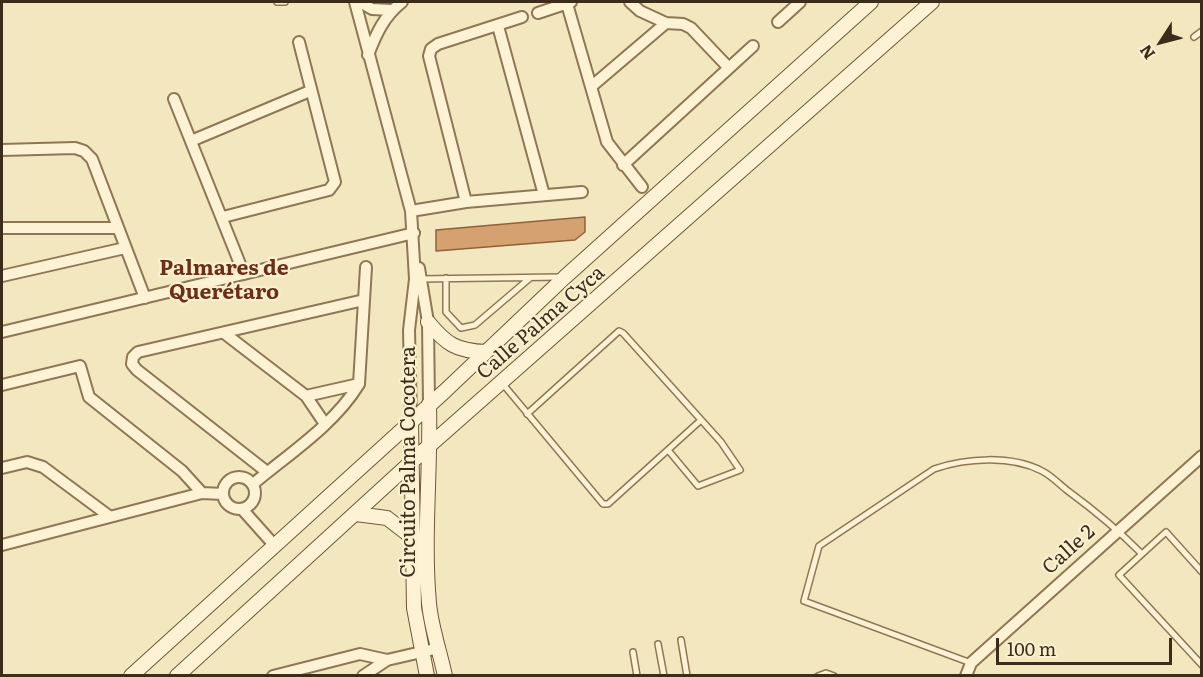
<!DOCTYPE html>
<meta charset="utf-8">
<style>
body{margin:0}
#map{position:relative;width:1203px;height:677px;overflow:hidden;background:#f3e7bf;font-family:Literata,serif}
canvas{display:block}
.frame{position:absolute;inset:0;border:3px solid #3c2d1b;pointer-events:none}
.north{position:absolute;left:1131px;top:12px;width:60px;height:60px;-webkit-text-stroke:4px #f9f0d0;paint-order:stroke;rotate:234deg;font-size:16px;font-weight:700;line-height:24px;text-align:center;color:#3c2d1b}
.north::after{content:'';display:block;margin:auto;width:21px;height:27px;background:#3c2d1b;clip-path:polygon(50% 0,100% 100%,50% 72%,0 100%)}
.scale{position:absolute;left:996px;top:638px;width:176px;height:27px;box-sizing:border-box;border:3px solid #3c2d1b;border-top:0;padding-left:8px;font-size:18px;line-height:21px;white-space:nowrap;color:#3c2d1b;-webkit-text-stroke:4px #f9f0d0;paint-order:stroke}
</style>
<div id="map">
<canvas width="1203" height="677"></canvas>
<div class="frame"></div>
<div class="north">N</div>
<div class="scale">100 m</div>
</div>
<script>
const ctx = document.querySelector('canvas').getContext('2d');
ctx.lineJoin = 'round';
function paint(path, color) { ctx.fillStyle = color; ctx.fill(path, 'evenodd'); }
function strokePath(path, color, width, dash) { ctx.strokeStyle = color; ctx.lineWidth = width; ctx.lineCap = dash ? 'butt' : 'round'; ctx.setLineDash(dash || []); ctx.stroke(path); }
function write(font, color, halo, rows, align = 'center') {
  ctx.font = font + ' Literata,serif'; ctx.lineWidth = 4.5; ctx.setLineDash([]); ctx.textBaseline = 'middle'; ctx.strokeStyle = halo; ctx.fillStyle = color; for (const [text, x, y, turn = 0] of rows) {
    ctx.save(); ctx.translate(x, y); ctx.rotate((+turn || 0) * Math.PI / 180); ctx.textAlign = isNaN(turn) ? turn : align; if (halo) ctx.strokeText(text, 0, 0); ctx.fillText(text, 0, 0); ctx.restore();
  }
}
const building = new Path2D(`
 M585,217v15l-10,8 -139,11v-21z`);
paint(building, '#d6a170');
strokePath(building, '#906138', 1.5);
const lane = new Path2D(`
 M277,2h8
 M1194,37l8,-6
 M446,278v34l15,16 14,-3 55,-47
 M419,279l141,-2
 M502,383l101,121h5l93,-84
 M527,414l92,-83 4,2 98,109 19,28 -42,16 -30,-36
 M1202,572l-36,-40 -47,43 83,90
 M681,640l6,36
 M658,644l6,32
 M633,652l4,24
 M971,663l-167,-62 15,-55 115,-77c32,-11 77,-14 108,2 10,5 18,14 26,20 26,19 51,40 74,63
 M818,676l8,-3 8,3`);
const street = new Path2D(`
 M355,2l56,209 4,68 -6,51 2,91
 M360,2l12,7 19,1
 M630,2l10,9 26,12 17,1 8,4 37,39
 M567,4l40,138 35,45
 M538,13l33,-11
 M778,22l22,-20
 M498,26l46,169
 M368,55c8,-21 16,-39 34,-53
 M592,86l74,-63
 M174,99l70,175
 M191,141l119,-50
 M2,150l73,-2 9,3 8,8 53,139
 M623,165l130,-119
 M466,202l-37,-146 2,-7 7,-5 84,-27
 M411,211l55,-9 116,-10
 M223,217l106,-27 6,-8 -36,-140
 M2,228h116
 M419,268l9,54 1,82
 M2,276l123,-28
 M2,332l412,-99
 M224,333l82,63 19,28
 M2,385l78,-19 9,31 93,74 20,22
 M306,396l53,-12
 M2,468l25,-6 16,5 66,49
 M267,472l-130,-102 -5,-6 1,-7 5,-5 226,-52
 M223 493a16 16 0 1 1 32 0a16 16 0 1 1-32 0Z
 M253,484c37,-31 81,-59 106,-100l7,-117
 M242,509l33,37
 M2,545l200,-52 21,1
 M273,676l87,-22 27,6
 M363,676l24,-16 52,-12
 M966,676l5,-13 231,-207`);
const secondary = new Path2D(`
 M428,322c18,22 28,29 58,30
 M429,404c2,67 -6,132 0,199 2,24 11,49 16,73
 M411,421l3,187 13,68
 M356,514l31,4 26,20
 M131,676l314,-285 120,-114 306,-275
 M177,676l253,-231 502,-443`);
strokePath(lane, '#8e7755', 8);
strokePath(street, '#8e7755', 14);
strokePath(secondary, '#705838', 16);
strokePath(lane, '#fdf3d4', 5);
strokePath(street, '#fdf3d4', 10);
strokePath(secondary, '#fdf3d4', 14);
write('20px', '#3c2d1b', '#f9f0d0', [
 ["Calle Palma Cyca",541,323,-41],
 ["Circuito Palma Cocotera",409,462,-90],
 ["Calle 2",1069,550,-42]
]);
write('bold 21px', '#6e2e15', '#f9f0d0', [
 ["Palmares de",224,269],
 ["Querétaro",224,293]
]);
</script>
